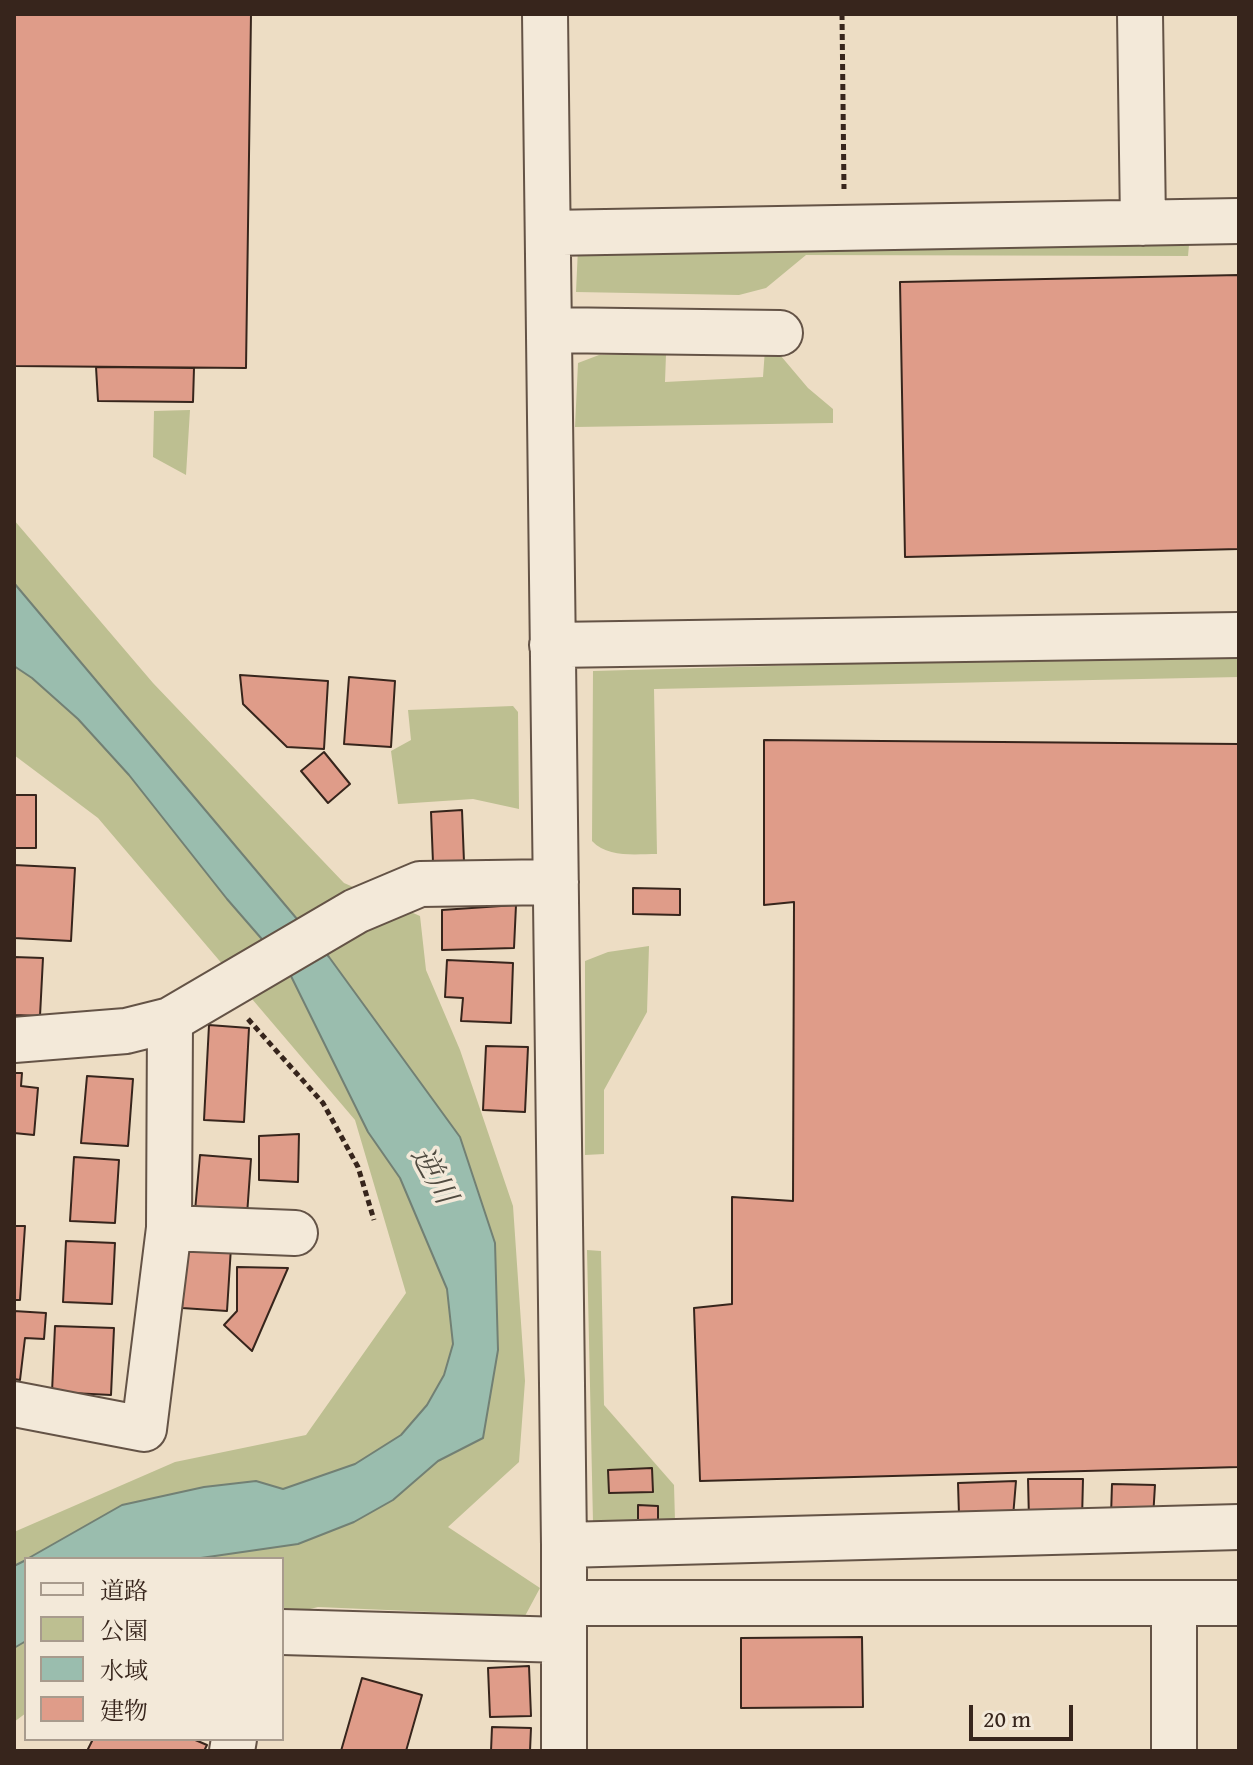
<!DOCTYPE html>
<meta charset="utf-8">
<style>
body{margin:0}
#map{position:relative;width:1253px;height:1765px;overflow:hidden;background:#edddc4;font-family:"Gentium Book Plus","Noto Serif JP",serif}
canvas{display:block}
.frame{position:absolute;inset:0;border:16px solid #37251c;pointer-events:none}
.legend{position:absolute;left:24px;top:1557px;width:260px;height:184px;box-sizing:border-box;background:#f3e9d9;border:2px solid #a89b8d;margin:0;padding:10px 14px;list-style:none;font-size:24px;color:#37251c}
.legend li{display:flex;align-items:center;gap:16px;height:40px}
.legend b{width:40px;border:2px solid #a89b8d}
.scale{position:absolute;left:969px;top:1705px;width:104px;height:36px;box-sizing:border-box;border:4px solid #37251c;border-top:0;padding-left:10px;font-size:24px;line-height:28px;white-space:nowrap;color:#37251c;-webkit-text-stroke:6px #f3e9d9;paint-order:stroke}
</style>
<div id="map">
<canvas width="1253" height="1765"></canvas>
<div class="frame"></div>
<ul class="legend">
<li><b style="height:10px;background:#f3e9d9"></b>道路</li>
<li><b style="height:22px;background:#bdbf91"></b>公園</li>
<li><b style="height:22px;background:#9abdae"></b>水域</li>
<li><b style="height:22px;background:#df9c89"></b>建物</li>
</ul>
<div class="scale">20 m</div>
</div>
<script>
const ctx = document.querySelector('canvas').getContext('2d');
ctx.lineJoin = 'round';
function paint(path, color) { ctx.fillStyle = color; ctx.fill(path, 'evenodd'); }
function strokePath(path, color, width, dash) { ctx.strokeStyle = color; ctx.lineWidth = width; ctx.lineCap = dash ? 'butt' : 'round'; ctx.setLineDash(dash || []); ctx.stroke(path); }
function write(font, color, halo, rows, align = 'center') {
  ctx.font = font + ' "Gentium Book Plus","Noto Serif JP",serif'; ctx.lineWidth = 7; ctx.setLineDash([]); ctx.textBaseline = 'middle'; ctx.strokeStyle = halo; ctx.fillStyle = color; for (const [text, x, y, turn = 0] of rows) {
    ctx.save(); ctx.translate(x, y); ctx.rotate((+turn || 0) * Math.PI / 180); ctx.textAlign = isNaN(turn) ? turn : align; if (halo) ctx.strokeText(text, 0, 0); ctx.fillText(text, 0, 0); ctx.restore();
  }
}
paint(new Path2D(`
 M1239,229v18l-2,-4 -48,2 -1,11 -382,-1 -40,33 -27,7 -163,-3 2,-44z
 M765,349h10l33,39 25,21v14l-258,4 3,-64 21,-8 67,-1 -1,28 98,-5z
 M190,410l-4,65 -33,-18 1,-46z
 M14,520l139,163 191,200 76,33 6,54 34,80 53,156 12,175 -6,81 -71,65 92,61 -15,28 -207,-9 -36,9v-57h-256v154l-12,9v-190l161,-70 131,-27 100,-142 -51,-173 -257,-302 -84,-63z
 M1239,653v24l-585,12 3,165c-22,0 -49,4 -65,-13l1,-170z
 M513,706l5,6 1,97 -46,-10 -75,5 -7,-53 20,-11 -3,-30z
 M649,946l-2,66 -43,78v64l-19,1v-194l23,-9z
 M587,1250l14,1 3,154 70,80 1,36 -82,1z`), '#bdbf91');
const water = new Path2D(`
 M14,583l315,374 131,180 35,106 3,107 -15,88 -45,23 -45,39 -39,22 -56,22 -104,15h-167l95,-54 82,-18 52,-6 27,8 72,-25 46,-29 26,-30 17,-30 9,-31 -6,-55 -47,-111 -32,-46 -81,-164 -60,-69 -98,-124 -51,-56 -46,-41 -18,-12z
 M26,1560v81l-12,7v-82z`);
paint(water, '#9abdae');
strokePath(water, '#728074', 2);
const building = new Path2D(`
 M14,14h237l-5,354 -232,-2z
 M1239,275v274l-334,8 -5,-275z
 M96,367l98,1 -1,34 -95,-1z
 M240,675l88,6 -4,68 -37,-2 -44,-43z
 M349,677l46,4 -4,66 -47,-3z
 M764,740l475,4v723l-539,14 -6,-173 38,-4v-107l61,4 1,-299 -30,3z
 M324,752l26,32 -22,19 -27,-32z
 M14,795h22v53h-22z
 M462,810l2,52 -31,1 -2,-51z
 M14,865l61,3 -4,73 -57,-3z
 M633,888l47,1v26l-47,-1z
 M516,905l-2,43 -72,2v-40z
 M14,957l29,1 -3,58 -26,-1z
 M447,960l66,3 -2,60 -50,-2 2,-23 -18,-1z
 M209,1025l40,3 -5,94 -40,-2z
 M486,1046l42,1 -3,65 -42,-2z
 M14,1073h8l-1,13 17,2 -4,47 -20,-2z
 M87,1076l46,3 -5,67 -47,-3z
 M299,1134l-1,48 -39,-2v-44z
 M200,1155l51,4 -4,56 -52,-4z
 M74,1157l45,3 -4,63 -45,-2z
 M14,1226h11l-5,74h-6z
 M66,1241l49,2 -3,61 -49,-2z
 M186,1245l45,2 -4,64 -45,-3z
 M237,1267l51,1 -36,83 -28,-26 13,-14z
 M14,1311l32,2 -2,26 -19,-1 -5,42 -6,-1z
 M55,1326l59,2 -3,67 -59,-3z
 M652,1468l1,24 -44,1 -1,-23z
 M1028,1479h55l-1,41h-53z
 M1016,1481l-3,36 -54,-2 -1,-32z
 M1112,1484l43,1 -2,33 -42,-2z
 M638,1505l20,1v16h-20z
 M862,1637l1,70 -122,1v-70z
 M529,1666l2,50 -41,1 -2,-49z
 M362,1678l60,17 -16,56h-65z
 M492,1727l39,1 -1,23h-39z
 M93,1739h100l14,6 -3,6h-117z`);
paint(building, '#df9c89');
strokePath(building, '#37251c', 2);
const minor = new Path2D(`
 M545,14l19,1531v206
 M1140,14l3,209
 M548,233l691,-12
 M549,330l231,3
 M552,645l687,-10
 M14,1040l112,-9 44,-11 186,-109 64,-27 136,-2
 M169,1228l126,5
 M14,1404l130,25 25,-201 1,-208
 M564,1545l675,-18
 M565,1603h674
 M282,1632l282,8
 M232,1751l2,-12
 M1174,1751v-148`);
strokePath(minor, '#645346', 48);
strokePath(new Path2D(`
 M842,14l2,175
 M248,1019l75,84 35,64 16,53`), '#37251c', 5, [6, 4]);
strokePath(minor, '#f3e9d9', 44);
write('italic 30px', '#504b40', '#f3e9d9', [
 ["逆川",432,1176,61]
]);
</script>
